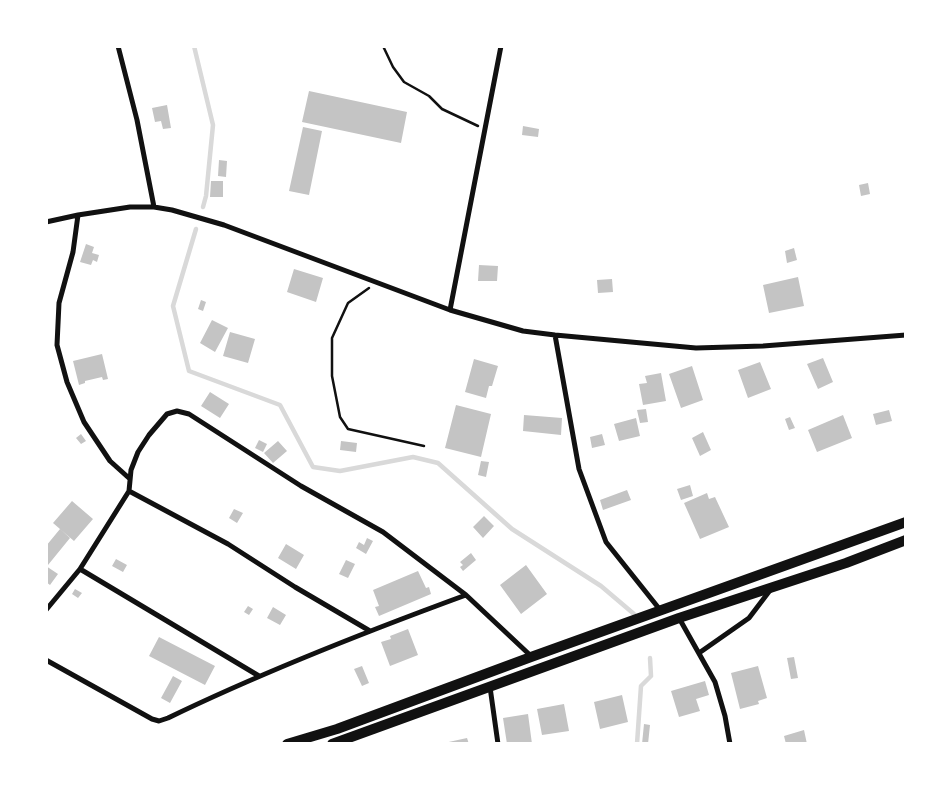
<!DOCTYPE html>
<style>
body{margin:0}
#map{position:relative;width:952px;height:790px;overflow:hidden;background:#fff;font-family:Commissioner,sans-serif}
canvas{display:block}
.frame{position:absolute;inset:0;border:48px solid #fff;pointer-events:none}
</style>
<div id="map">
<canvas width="952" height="790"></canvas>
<div class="frame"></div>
</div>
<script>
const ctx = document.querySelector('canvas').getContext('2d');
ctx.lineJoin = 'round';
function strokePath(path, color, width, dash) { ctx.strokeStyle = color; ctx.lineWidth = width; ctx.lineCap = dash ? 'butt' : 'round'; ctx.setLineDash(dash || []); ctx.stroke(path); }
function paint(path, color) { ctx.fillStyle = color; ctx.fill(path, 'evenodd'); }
strokePath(new Path2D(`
 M194,46l19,79 -7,71 -3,11
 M196,229l-23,77 16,65 91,34 33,62 27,4 73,-14 25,6 74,66 89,57 33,28
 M637,744l4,-58 10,-10 -1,-18`), '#d9d9d9', 4.5);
paint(new Path2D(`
 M309,91l98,21 -6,31 -99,-21z
 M167,105l4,23 -8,1 -2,-8 -6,1 -3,-14z
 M523,126l16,3 -1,8 -16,-2z
 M303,127l19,4 -13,64 -20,-4z
 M219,160l8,1 -1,16 -8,-1z
 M211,181h12v16h-13z
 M868,183l2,11 -9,2 -2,-11z
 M86,244l8,3 -2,6 7,2 -2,7 -4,-2 -2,5 -11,-3z
 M794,248l3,12 -10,3 -2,-12z
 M479,265l19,1 -1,15h-19z
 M294,269l29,9 -7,24 -29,-10z
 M798,277l6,29 -35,7 -6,-28z
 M612,279l1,13 -15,1 -1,-13z
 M201,300l5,2 -3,9 -5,-2z
 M212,320l16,8 -13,24 -15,-9z
 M230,332l25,7 -7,24 -25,-7z
 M102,354l6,25 -5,1 -1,-3 -17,4v2l-6,2 -6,-24z
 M823,358l10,24 -15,7 -11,-25z
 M474,359l24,7 -6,20h-3l-3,12 -21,-6z
 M760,362l11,27 -23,9 -10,-28z
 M692,366l11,34 -22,8 -12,-34z
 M661,373l5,28 -23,4 -4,-21 8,-1 -2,-7z
 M210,392l19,12 -9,14 -19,-12z
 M456,405l35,9 -10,43 -36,-9z
 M646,409l2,13 -8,1 -3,-13z
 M889,410l3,11 -16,4 -3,-11z
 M524,415l38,3 -1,17 -38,-4z
 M843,415l9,23 -35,14 -9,-22z
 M790,417l5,11 -6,2 -4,-11z
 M636,418l4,18 -21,5 -5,-17z
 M703,432l8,18 -11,6 -8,-18z
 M81,434l5,7 -5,3 -5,-6z
 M602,434l3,11 -13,3 -2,-11z
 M259,440l8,4 -4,8 -8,-4z
 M278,441l9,10 -14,12 -9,-10z
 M341,441l16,2 -1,9 -16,-2z
 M481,461l8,1 -3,15 -8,-2z
 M690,485l3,11 -12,4 -4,-11z
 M627,490l4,10 -28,10 -3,-10z
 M707,493l2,6 6,-2 14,30 -29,12 -16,-36z
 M72,501l21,18 -19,22 -21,-18z
 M234,509l9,4 -6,10 -8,-5z
 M484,516l10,10 -11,12 -10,-11z
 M60,529l10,9 -22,27 -2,-1v-18z
 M367,538l6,3 -7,13 -10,-6 3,-6 5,3z
 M286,544l18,11 -8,14 -18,-11z
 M471,553l5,7 -13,11 -3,-4 3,-2 -3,-3z
 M116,559l11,6 -4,7 -11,-6z
 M346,560l9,4 -7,14 -9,-4z
 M526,565l21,29 -26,20 -21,-29z
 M46,566l12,8 -8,11 -4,-3z
 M418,571l8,17 3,-1 2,7 -52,22 -4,-9 4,-1 -6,-16z
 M75,589l7,4 -4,5 -6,-4z
 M248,606l5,3 -4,6 -5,-3z
 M273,607l13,8 -6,10 -13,-7z
 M408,629l10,26 -28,11 -9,-24 10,-3 -1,-3z
 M159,637l56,29 -10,19 -56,-29z
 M794,657l4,21 -7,1 -4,-21z
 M362,666l7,17 -7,3 -8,-17z
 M758,666l9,32 -9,3 1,3 -19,5 -9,-36z
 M173,676l9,5 -12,22 -9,-5z
 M705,681l4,14 -13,4 4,12 -21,6 -8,-26z
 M622,695l6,27 -28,7 -6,-27z
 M564,704l5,27 -27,4 -5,-26z
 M528,714l4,30h-25l-4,-26z
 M644,724l6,1 -2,19h-6z
 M804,730l3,14h-21l-2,-8z
 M467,738l2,6h-25v-1z`), '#c4c4c4');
strokePath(new Path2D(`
 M383,46l10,21 11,15 25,14 13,13 36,17
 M369,288l-21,15 -16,35v38l8,41 8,12 76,17`), '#111', 2.5);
strokePath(new Path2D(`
 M118,46l19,74 17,87
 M78,215l-5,37 -14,51 -2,42 10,37 17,40 26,39 20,18
 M46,222l32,-7 52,-8h24l18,3 52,15 226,85 73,21 32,4 141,13 67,-2 143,-11
 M450,310l51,-264
 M555,335l24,134 27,73 55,69
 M129,491l99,53 67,43 75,44
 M80,569l179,107
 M46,610l34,-41 49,-78 2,-21 7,-18 11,-17 18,-21 10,-3 12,3 112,72 82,46 83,63 65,61
 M679,618l36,64 10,34 5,28
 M699,653l50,-35 22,-29
 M46,660l106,59 7,2 9,-3c97,-47 197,-86 298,-123
 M490,687l8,57`), '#111', 5);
strokePath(new Path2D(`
 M287,744l50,-15 194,-72 375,-135
 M332,744l347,-126 167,-55 60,-23`), '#111', 10);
</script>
